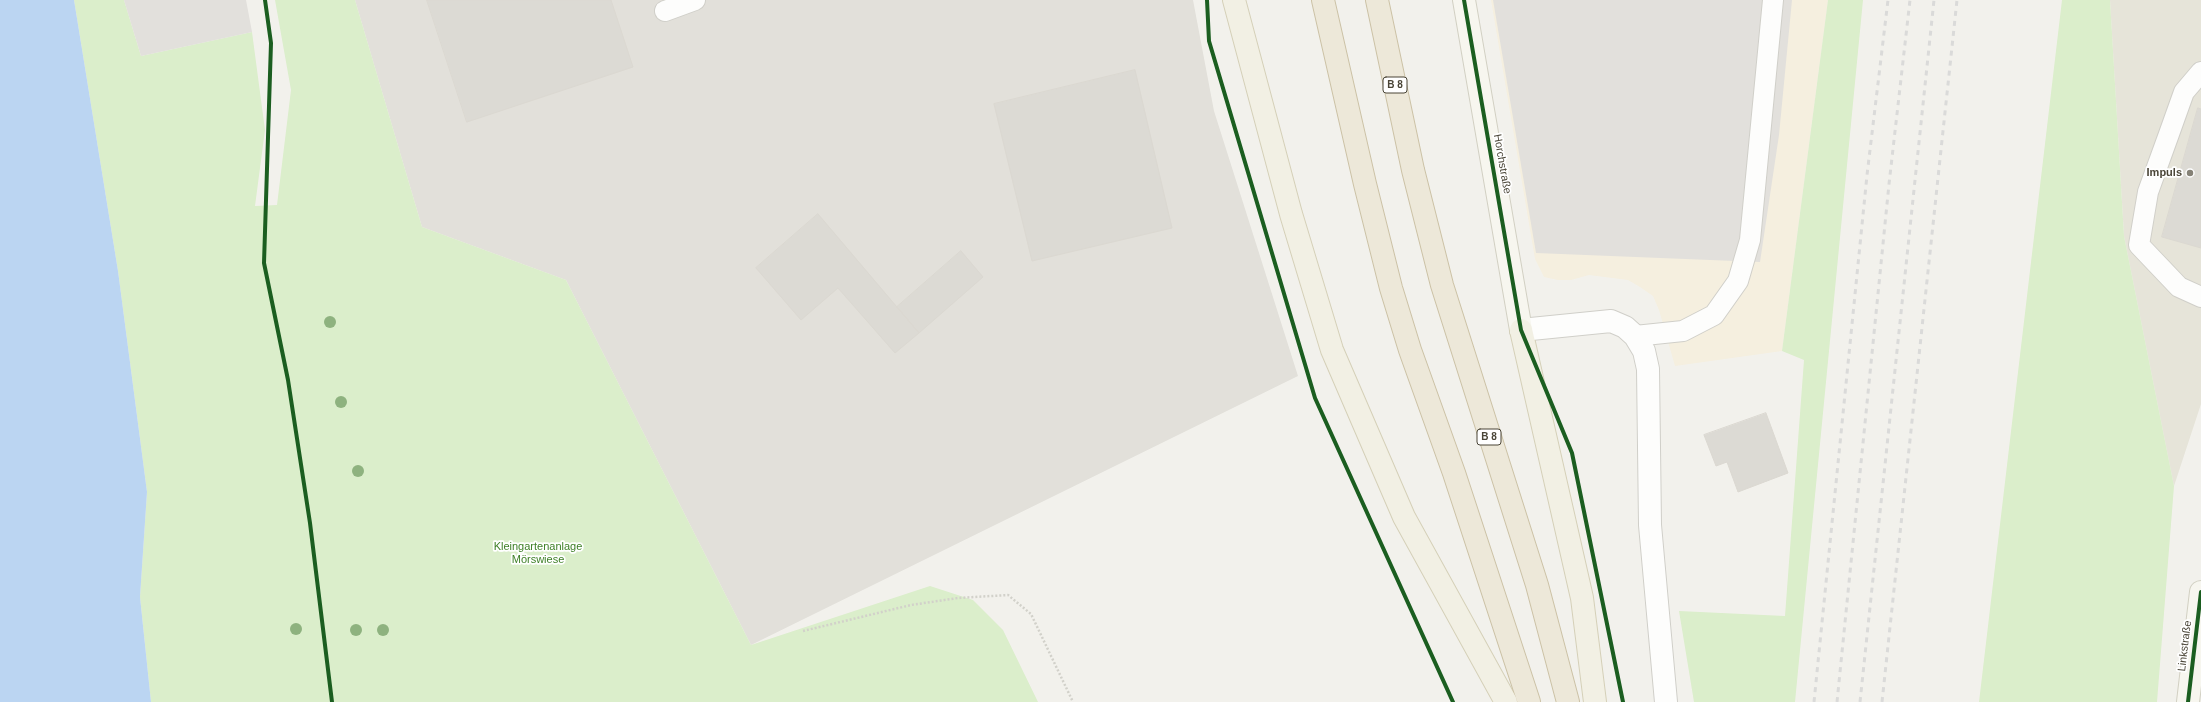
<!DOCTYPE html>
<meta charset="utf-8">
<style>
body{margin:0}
canvas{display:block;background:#f2f1ec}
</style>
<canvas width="2201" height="702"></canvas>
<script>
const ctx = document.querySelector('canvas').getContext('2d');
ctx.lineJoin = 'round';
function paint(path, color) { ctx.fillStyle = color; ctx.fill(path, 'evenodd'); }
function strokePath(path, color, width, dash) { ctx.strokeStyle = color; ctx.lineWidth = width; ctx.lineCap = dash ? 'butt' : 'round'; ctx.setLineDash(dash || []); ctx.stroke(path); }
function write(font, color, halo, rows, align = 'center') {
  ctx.font = font + ' Helvetica,sans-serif'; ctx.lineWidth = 3.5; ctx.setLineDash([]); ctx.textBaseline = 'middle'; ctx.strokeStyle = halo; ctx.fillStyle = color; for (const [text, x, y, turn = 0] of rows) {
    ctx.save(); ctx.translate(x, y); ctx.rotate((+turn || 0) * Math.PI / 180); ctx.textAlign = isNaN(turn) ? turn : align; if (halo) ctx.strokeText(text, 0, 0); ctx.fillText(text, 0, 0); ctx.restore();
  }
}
paint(new Path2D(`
 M2110,0h91v404l-27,82 -50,-250z`), '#e6e4d9');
paint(new Path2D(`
 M1491,0h337l-46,351 -107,15 -16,-56 -6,-14 -13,-9 -12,-7 -39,-5 -18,5h-13l-14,-3 -9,-18z`), '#f5efdf');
paint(new Path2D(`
 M355,0h838l21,111 84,265 -547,269 -185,-365 -144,-53z`), '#e2e0da');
paint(new Path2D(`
 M74,0h50l17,56 111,-24 13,98 -10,76 22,-1 14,-115 -16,-90h80l67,227 144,53 185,365 179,-59 43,14 30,30 35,72h-887l-11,-105 7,-105 -29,-221z
 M1828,0h35l-68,702h-101l-15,-91 106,5 19,-256 -22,-9z
 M2062,0h48l14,236 50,250 -17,216h-178z`), '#dbeecb');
paint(new Path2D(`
 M124,0h122l6,32 -111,24z
 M1493,0h299l-13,135 -19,127 -224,-9z`), '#e2e0dc');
paint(new Path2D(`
 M0,0h74l44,271 29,221 -7,105 11,105h-151z`), '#bbd5f2');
const building = new Path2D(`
 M427,0h184l22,67 -166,55z
 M1135,70l37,158 -140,33 -38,-157z
 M2198,108l3,1v139l-39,-11z
 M818,214l101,119 -24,20 -57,-65 -37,32 -45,-52z
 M961,251l22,26 -64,56 -22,-26z
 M1766,413l22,60 -50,19 -11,-30 -11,4 -12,-31z`);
paint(building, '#dcdad4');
strokePath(building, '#dbd8d1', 1);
const lane = new Path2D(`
 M665,11l30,-11
 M2201,72l-17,20 -15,42 -21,58 -9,53 40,42 22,10
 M1635,336l48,-5 31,-16 24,-34 12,-41 23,-240`);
const street = new Path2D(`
 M1521,330l90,-9 14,6 10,9 9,15 4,18 2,156 16,177`);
const secondary = new Path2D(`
 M1464,0l57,330
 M2188,702l13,-110`);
const primary = new Path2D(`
 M1234,0l57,214 41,136 72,167 102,185
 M1521,330l61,268 13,104`);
const highway = new Path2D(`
 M1323,0l42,184 26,104 19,62 44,123 75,229
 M1377,0l36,170 29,115 95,300 31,117`);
strokePath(lane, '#d0cfc9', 22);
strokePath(street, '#d0cfc9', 24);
strokePath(secondary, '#d2d0c3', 24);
strokePath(primary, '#d5d0b8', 24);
strokePath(highway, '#ccc2a6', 24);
strokePath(new Path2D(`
 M803,631l108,-26 47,-7 50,-3 23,19 42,88`), '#d2d1ca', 2.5, [2, 2]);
strokePath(lane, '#fdfdfc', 20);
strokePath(street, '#fdfdfc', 22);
strokePath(secondary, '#f7f6ef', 22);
strokePath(primary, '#f2f0e4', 22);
strokePath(highway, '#ede8d9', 22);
strokePath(new Path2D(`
 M1814,702l53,-527 21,-175
 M1837,702l52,-518 21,-184
 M1860,702l74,-702
 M1882,702l75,-702`), '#dadad9', 3, [5, 5]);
strokePath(new Path2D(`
 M265,0l6,43 -7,220 24,117 22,143 22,179
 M1207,0l2,41 106,357 138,304
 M1464,0l57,330 51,123 51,249
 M2188,702l13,-110`), '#1b5e20', 4);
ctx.fillStyle = '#8eb27f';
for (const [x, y] of [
 [330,322],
 [341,402],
 [358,471],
 [296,629],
 [356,630],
 [383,630]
]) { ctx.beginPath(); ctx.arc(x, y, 6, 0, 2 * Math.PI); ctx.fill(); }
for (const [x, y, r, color] of [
 [2190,173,4,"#858176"]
]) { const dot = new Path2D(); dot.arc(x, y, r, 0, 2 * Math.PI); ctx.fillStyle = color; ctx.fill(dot); strokePath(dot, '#fff', 1.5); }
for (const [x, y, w] of [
 [1395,85,24],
 [1489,437,24]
]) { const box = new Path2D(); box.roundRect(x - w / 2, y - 8, w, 16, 3); ctx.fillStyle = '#fff'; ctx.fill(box); strokePath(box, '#4a4537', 1); }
write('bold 10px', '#4a4537', null, [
 ["B 8",1395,85],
 ["B 8",1489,437]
]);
write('11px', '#4a4537', '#fff', [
 ["Horchstraße",1502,164,80],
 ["Linkstraße",2185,646,-83]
]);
write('bold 11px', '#4a4537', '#fff', [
 ["Impuls",2182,173]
], 'right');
write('11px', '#3d7f26', '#fff', [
 ["Kleingartenanlage",538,547],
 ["Mörswiese",538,560]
]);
</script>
